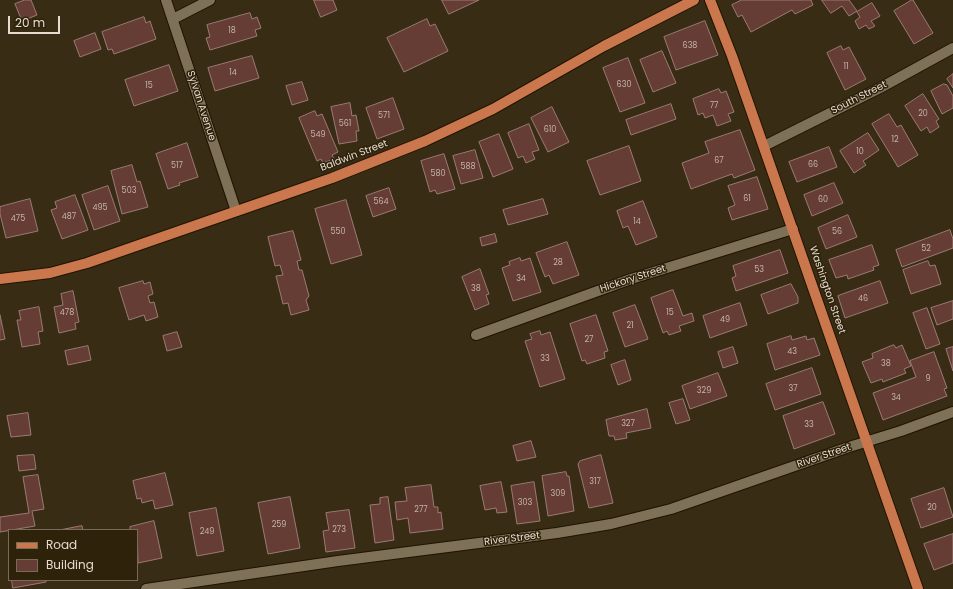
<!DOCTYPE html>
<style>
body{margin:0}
#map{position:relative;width:953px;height:589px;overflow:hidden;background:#392c15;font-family:Poppins,sans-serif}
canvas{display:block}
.legend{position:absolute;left:8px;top:529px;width:130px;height:52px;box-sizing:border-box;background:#2f220b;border:1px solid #786c59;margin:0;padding:5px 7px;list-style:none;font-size:12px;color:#e5dccf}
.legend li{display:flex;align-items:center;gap:8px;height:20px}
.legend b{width:20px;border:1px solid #786c59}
.scale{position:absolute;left:8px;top:16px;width:52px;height:18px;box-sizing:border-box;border:2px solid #e5dccf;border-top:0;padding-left:5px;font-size:12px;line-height:14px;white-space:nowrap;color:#e5dccf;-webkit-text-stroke:3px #2f220b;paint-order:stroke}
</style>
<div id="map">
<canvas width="953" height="589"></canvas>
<ul class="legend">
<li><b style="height:5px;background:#ca774d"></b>Road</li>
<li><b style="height:11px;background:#653d35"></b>Building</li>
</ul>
<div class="scale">20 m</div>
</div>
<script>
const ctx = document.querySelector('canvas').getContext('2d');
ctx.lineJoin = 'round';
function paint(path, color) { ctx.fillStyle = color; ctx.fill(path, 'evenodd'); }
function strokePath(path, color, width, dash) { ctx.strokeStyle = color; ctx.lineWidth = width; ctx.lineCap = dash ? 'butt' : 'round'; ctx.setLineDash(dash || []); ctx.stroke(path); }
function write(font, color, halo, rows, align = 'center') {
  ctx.font = font + ' Poppins,sans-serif'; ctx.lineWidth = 3; ctx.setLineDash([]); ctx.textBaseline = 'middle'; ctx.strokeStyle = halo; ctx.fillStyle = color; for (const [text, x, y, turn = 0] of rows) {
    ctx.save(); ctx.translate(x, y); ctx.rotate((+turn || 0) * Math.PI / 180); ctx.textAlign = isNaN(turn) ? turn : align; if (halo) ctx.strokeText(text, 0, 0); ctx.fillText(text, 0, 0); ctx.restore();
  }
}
const building = new Path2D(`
 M25,0h6l6,15 -15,6 -7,-17z
 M314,0h19l4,10 -16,7z
 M442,0h37l-30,14z
 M742,0h69l2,5 -18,9 -3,-4 -41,22 -9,-17 -4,2 -6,-12z
 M822,0h27l8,11 -8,5 -7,-10 -11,7z
 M912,0h1l20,33 -19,11 -20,-33z
 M872,3l8,13 -9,5 4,5 -6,3 -3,-4 -7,4 -4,-8 5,-4 -3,-5z
 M250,13l2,6 5,-2 4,11 -6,2 2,6 -47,14 -4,-12 4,-1 -3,-12z
 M144,17l2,6 4,-2 6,18 -42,15 -2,-5 -4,1 -6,-18z
 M427,19l3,7 5,-2 13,27 -44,21 -17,-34z
 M705,21l13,34 -42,15 -12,-33z
 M95,33l6,16 -21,8 -6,-16z
 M841,46l2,4 6,-3 17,32 -21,11 -18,-37z
 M662,51l14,32 -23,9 -13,-32z
 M252,56l7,22 -44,13 -7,-23z
 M628,58l17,45 -25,9 -17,-44z
 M169,65l9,26 -44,15 -9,-26z
 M953,74v14l-6,-9z
 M302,82l6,18 -16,5 -6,-19z
 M944,84l3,1 6,11v12l-11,6 -11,-23z
 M719,89l2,4 5,-2 8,21 -6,2 3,7 -14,5 -4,-11 -8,3 -2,-5 -5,2 -5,-16z
 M923,94l16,25 -3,2 3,6 -9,6 -3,-6 -6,4 -16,-25z
 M393,98l11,31 -27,10 -11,-31z
 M350,103l2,13 4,-1 3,16h-3l1,10 -18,3 -8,-37z
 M671,104l5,15 -45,16 -5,-15z
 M552,107l17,35 -21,10 -17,-34z
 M315,111l2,5 5,-2 16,38 -6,3 2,4 -11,4 -2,-4 -4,2 -18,-43z
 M889,114l8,13 4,-2 17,30 -20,12 -26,-43z
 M529,124l10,26 -7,2 3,7 -9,4 -3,-7 -5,2 -10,-25z
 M740,130l15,40 -21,8 -2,-4 -41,15 -9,-26 27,-10 -4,-11z
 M868,133l11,17 -16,11 3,4 -12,8 -14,-22z
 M499,134l14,35 -20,8 -14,-35z
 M187,143l11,34 -19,6 1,2 -12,4 -12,-35z
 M629,146l12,35 -41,14 -13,-34z
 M829,147l8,20 -40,15 -8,-20z
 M475,150l8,28 -22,6 -8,-28z
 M444,154l11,35 -18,5 -2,-4 -5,2 -9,-31z
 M132,165l5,17 3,-1 8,26 -26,7 -11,-43z
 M757,177l11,32 -36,11 -4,-12 7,-3 -7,-19z
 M834,183l9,20 -31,13 -8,-21z
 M108,186l12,35 -26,9 -12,-35z
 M389,188l7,21 -23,8 -7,-21z
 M75,195l13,35 -26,9 -11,-29 6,-2 -2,-6z
 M30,199l8,32 -32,7 -6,-24v-7z
 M543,199l5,15 -40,11 -5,-15z
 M346,200l16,55 -31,9 -16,-55z
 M643,201l14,36 -21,8 -8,-19 -5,2 -6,-17z
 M848,215l9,22 -31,12 -8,-21z
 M950,230l3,9v9l-51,19 -6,-17z
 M293,231l8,29 -4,1 2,9h3l7,26 -3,4 3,10 -18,5 -3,-12 -5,1 -7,-28 7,-1 -3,-10 -5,1 -7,-29z
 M495,234l2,8 -15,4 -2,-8z
 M567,242l12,33 -26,9 -4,-9 -4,2 -9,-24z
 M872,245l7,20 -6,2 1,3 -26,9 -1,-4 -11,3 -7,-18z
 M780,250l8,23 -52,18 -4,-13 4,-2 -3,-10z
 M520,258l1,3 9,-3 11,34 -28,9 -11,-33 8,-3 -1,-3z
 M928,261l2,5 5,-1 6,19 -30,10 -8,-24z
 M480,269l9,25 -3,1 3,9 -14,6 -13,-33z
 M143,281l1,3 6,-2 3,12 -5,2 2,7 4,-1 4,15 -12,4 -2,-6 -15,5 -10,-32z
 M880,281l8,22 -43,15 -7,-22z
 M791,284l7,13v6l-30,11 -7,-19z
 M673,290l10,26 9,-3 2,8 -15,5 2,5 -12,4 -2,-4 -4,2 -12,-35z
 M73,291l6,31 -4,1 1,6 -17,4 -5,-26 9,-2 -2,-11z
 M953,301v18l-16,6 -6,-17z
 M740,303l7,22 -37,13 -7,-22z
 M635,305l13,34 -23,8 -12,-34z
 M39,307l4,24 -5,1 2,12 -18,3 -5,-27h4l-2,-9z
 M927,308l13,36 -14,5 -13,-36z
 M0,315l5,24 -5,1z
 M596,315l12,36 -4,1 1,6 -18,6 -2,-4 -3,1 -12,-37z
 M540,331l1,4 9,-3 15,47 -25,8 -15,-46 7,-2 -2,-5z
 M177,332l5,15 -15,4 -4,-15z
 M791,336l1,4 14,-4 1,4 7,-2 6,17 -45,15 -8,-26z
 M894,345l2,3 6,-3 9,21 -7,3 2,4 -23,9 -1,-3 -11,4 -9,-21 11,-4 -1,-4z
 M88,346l3,14 -23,5 -3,-14z
 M733,347l5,16 -15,5 -5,-16z
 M953,347v24l-7,-22z
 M934,352l13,36 -3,1 3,7 -64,24 -10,-27 43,-16 -6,-16z
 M625,360l6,20 -13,5 -7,-20z
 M812,368l9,26 -46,16 -9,-26z
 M718,373l9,23 -37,13 -8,-23z
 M683,399l7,21 -14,4 -7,-21z
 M823,402l12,32 -41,15 -11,-33z
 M647,409l4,19 -25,5 1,5 -12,2 -1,-4h-5l-3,-16z
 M28,413l3,22 -20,2 -4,-21z
 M531,441l5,16 -19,4 -4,-15z
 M34,455l2,14 -17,2 -2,-15z
 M601,455l12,48 -24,5 -11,-44 2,-3z
 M566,472l1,4h2l5,35 -26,5 -6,-40z
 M165,473l8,32 -18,4 -2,-9 -11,3 -1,-5 -4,1 -4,-18z
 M38,475l6,34 -12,2 3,15 -35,6v-15l29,-4 -6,-36z
 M501,482l6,30 -10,1 -1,-5 -11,2 -5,-24z
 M534,482l6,39 -23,3 -6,-38z
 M431,485l3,22h4v6l3,-1 2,17 -33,4 -2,-15 -11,2 -2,-18 12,-1 -2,-13z
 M944,488l9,29 -32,11 -10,-29z
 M290,497l10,51 -32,6 -10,-51z
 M388,497l6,43 -19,3 -5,-38 10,-1v-6z
 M216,508l8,43 -27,5 -8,-43z
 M349,510l6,38 -29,4 -3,-21 6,-1 -3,-17z
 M154,521l8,37 -24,5 -1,-33h-7v-3z
 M82,526l1,4h-23z
 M953,534v29l-19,7 -10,-26z
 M12,580h34v2l-33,6z`);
paint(building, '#653d35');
strokePath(building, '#9a7b74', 1);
const minor = new Path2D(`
 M166,0l70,211
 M173,19l37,-19
 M764,146l116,-58 73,-40
 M476,335l155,-56 162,-50
 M146,589l192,-28 219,-28 54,-9 60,-15 178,-62 52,-16 52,-19`);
const major = new Path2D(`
 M710,0l22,56 186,533
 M0,279l50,-6 37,-10 245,-85 93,-37 68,-32 111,-63 90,-46`);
strokePath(minor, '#201401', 12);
strokePath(major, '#201401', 12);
strokePath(minor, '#7f7158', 10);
strokePath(major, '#ca774d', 10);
write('8px', '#c5b4a8', null, [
 ["18",232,31],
 ["638",690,46],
 ["11",846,67],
 ["14",233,73],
 ["630",624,85],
 ["15",149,86],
 ["77",714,106],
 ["20",923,114],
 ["571",384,116],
 ["561",345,124],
 ["610",550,130],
 ["549",318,135],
 ["12",895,140],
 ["10",860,152],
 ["67",719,161],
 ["66",813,165],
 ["517",177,166],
 ["588",468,167],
 ["580",438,174],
 ["503",129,191],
 ["61",747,199],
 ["60",823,200],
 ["564",381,202],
 ["495",100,208],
 ["487",69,217],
 ["475",18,219],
 ["14",637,222],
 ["550",338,232],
 ["56",837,232],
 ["52",926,249],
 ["28",558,263],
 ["53",759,270],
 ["34",521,279],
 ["38",476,289],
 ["46",863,299],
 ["478",67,313],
 ["15",670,313],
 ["49",725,320],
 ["21",630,326],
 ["27",589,340],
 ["43",792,352],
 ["33",545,359],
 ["38",886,364],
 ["9",928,379],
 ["37",793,389],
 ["329",704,391],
 ["34",896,398],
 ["327",628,424],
 ["33",809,425],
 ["317",595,482],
 ["309",558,494],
 ["303",525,503],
 ["20",932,508],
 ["277",421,510],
 ["259",279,525],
 ["273",339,530],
 ["249",207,532]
]);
write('10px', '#e5dccf', '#2f220b', [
 ["South Street",859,98,-27],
 ["Sylvan Avenue",201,106,72],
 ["Baldwin Street",354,156,-21],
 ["Hickory Street",633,279,-18],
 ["Washington Street",827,290,71],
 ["River Street",824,456,-19],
 ["River Street",512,539,-7]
]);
</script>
